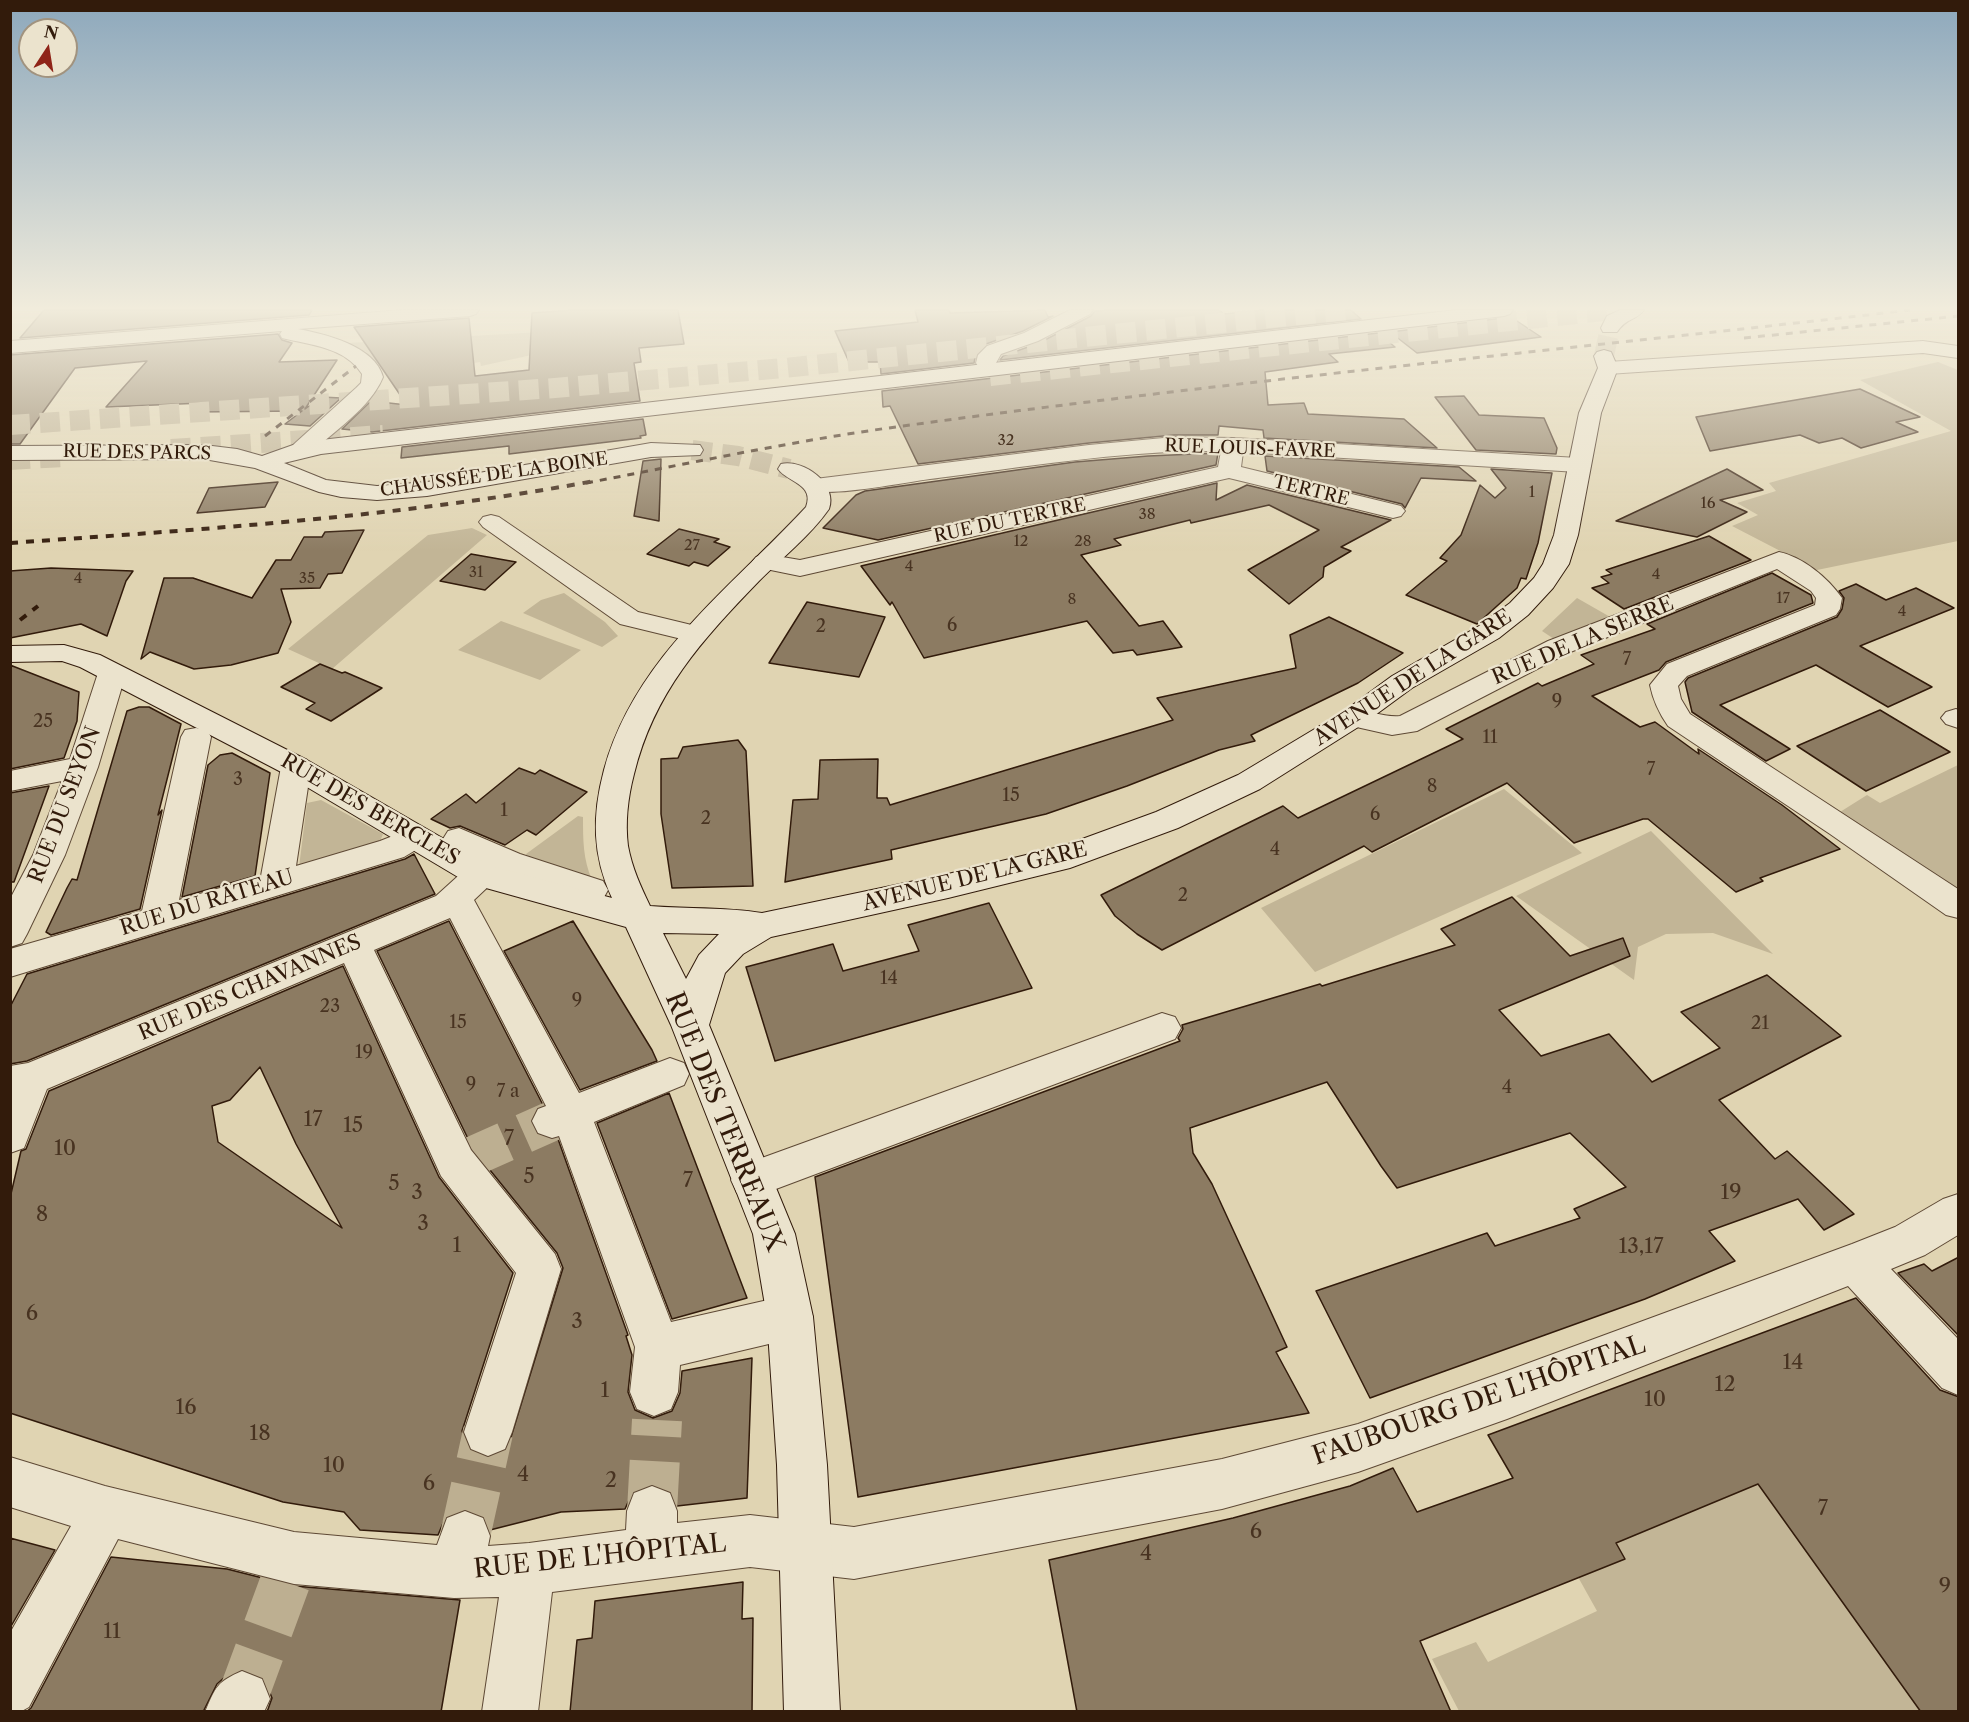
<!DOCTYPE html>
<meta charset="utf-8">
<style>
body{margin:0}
#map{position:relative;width:1969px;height:1722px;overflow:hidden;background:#e0d4b2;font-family:"Libre Caslon Text",serif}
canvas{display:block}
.frame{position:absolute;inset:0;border:12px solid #321b0b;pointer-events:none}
.north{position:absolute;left:18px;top:18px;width:60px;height:60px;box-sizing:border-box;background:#ebe3cd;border:2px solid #a1937f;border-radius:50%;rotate:12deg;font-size:16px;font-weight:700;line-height:24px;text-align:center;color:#321b0b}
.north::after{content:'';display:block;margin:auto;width:21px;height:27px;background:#8f2418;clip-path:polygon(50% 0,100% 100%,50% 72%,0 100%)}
</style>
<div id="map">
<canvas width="1969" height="1722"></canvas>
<div class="frame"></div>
<div class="north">N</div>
</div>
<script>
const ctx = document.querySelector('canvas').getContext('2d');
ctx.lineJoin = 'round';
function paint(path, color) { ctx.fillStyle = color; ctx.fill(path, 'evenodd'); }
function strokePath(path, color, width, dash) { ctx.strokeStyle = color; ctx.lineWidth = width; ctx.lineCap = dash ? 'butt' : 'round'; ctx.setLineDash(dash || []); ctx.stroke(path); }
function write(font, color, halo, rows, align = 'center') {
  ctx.font = font + ' "Libre Caslon Text",serif'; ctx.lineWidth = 4.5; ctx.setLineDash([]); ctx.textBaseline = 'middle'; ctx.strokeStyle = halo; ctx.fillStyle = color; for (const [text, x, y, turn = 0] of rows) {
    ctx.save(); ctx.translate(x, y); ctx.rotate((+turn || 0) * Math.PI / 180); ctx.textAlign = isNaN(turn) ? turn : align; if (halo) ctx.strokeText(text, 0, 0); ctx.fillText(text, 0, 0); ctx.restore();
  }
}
paint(new Path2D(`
 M592,329l-23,18 -88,19 -1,-4 -55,9 -12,-16 -37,8 -10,-11 -18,-9z
 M1938,362l20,8v171l-141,29 -85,-44 26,-11 -21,-12 39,-12 -7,-8 182,-52 -91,-51z
 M472,528l15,7 -155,134 -44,-20 140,-114z
 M564,593l41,29 13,14 -16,11 -79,-34 18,-13z
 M1577,598l35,20 -58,21 -12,-8z
 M501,621l80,29 -41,30 -82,-30z
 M1958,765v128l-118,-81 27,-17 13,8z
 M1504,789l78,64 -267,119 -54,-64z
 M321,800l62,34 -4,10 -80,23 8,-64z
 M578,816l5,1c0,23 0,42 9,63l-66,-21v-5z
 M1651,831l122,123 -60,-21 -47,1 -28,13 -4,33 -118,-84z
 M1758,1484l163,227h-462l-27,-52 44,-17 12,20 109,-51 -19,-34 47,-18 -9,-16z`), '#c2b596');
const building = new Path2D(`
 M44,310h268l-3,5 -289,23z
 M571,310h107l6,34 -45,4 2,14 -7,1 6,38 -268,31 -30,-3 29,-28 36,4 -53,-78 115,-9 6,58 54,-6 3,-57z
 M915,310h34l1,3 95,-3 3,7 5,-1 -30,15 -37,13 -10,9 -2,10 -93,11 -1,-12h-31l-14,-31 83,-9z
 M1107,310h112l5,4 38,-4h89l10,9 -361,41 3,-4 36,-13 52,-27 4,-5z
 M1511,317l30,20 -124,16 -27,-21z
 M1378,333l17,14 -66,7 9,8 -73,10 3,33 36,-2 4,11 96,5 33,29 -173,-10 -1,-8 -44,-4 -1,9h-44l-85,8 -171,21 -28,-58 -7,1 -1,-16z
 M278,334l4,6 10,3 -13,19 58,-2 -32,49 17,-12 19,1 -31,28 -25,-2 17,-13 -108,1 9,-9 -97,4 41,-46 -72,7 -55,76h-10v-89z
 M1860,389l60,28 -24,5 22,10 -57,16 -19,-10 -23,5 -19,-8 -90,16 -14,-34z
 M1464,396l15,19 65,3 13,30 -1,6 -80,-4 -41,-53z
 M643,419l3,16 -6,1 1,2 -132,16v-8l-108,12 1,-11z
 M1218,453l-2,12 -338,75 -55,-12 33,-33 9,-4 210,-29 73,-6z
 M1265,456l194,11 17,14 -55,-3 -16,30 -3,-4 -135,-33z
 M661,459l-2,62 -25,-5 9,-55z
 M1491,469l61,4 -14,70 -12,36 -5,-1 -4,10 -40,36 -71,-29 41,-34 -7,-3 21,-23 19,-50 15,13 11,-10z
 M1727,469l36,21 -43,10 27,12 -50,25 -81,-16z
 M278,482l-13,25 -68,6 12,-25z
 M1217,483l-1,17 31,-15 144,35 -50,27 10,4 -27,16 -1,10 -34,27 -41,-34 71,-40 -50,-25 -78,18 -1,-3 -76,19 7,6 -40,10 58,71 24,-5 19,26 -45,8 -4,-5 -20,3 -26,-32 -163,37 -32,-56 -2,3 -29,-39z
 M679,529l40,10 -5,3 16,5 -22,19 -14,-4 -5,4 -42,-12z
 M364,530l-22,43 -14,1 -8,14 -39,1 10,33 -13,31 -47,12 -37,4 -44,-17 -9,7 23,-81h29l59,20 24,-38h15l13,-23h18l3,-5z
 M1709,536l42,24 -127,49 -32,-21 17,-5 -8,-6 11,-3 -6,-4z
 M471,554l45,8 -31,28 -45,-9z
 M51,568l82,3 -7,10 -19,55 -26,-12 -71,14v-67z
 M1772,573l39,22 2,8 -147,59 -7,8 -67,26 48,31 15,-5 44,32 -1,-5 84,56 58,44 -80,29 3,3 -27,11 -88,-73h-5l-69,24 -67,-60 -135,69 -8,-6 -202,104 -25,-16 -22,-18 -14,-21 182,-89 15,12 165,-79 -17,-10 92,-46 4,3 52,-22 -13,-9 74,-26 -8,-5z
 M1856,584l30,16 30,-12 38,20 -94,38 72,41 -44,20 -72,-42 -96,40 70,44 -24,12 -74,-49 -7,-30 3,-4 149,-61 5,-8 2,-11 -5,-7z
 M807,602l78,15 -26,60 -90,-14z
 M1329,617l74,36 -45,30 -107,52 4,6 -36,9 -92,36 -81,28 -155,36 1,9 -107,23 8,-82 25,-1 2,-39 58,-1 -1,39h10l3,7 283,-85 -16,-22 139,-30 -6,-33z
 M320,664l22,9 3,-1 37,16 -51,33 -25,-12 9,-6 -34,-16z
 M10,665l69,27 -2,29 -13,37 -54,11z
 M139,707h10l32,17 -23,91 4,-5 -22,99 -89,26 -5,-3 21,-44 5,-9 5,1 50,-169z
 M1880,710l70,42 -84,39 -69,-45z
 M738,740l8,11 7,135 -81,2 -11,-74v-55l17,-1 5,-11z
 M232,753l38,20 -15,103 -73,21 26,-132 12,-10z
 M519,768l16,6 5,-4 47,22 -51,43 -9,-5 -22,15 -45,-19 -10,2 -19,-9 35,-25 10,9z
 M49,786l-35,96h-4v-89z
 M414,854l21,40 -408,167 -17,3v-57l17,-33 378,-115z
 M1512,897l58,59 53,-18 7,18 -131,54 42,46 68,-22 43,48 68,-34 -39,-36 86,-37 74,61 -122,64 56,59 12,-8 67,63 -30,16 -26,-31 -89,32 26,30 -90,38 -275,99 -54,-107 171,-58 8,13 85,-28 -6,-9 52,-22 -56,-54 -173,55 -16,-22 -54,-84 -137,46 3,25 19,31 75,163 -11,5 33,61 -451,84 -43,-320 365,-136 -2,-3 5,-9 -1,-4 138,-41 2,2 133,-41 -14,-16z
 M989,903l43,85 -257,73 -29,-94 87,-23 10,27 76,-20 -11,-26z
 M449,921l94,184 -7,3 -6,14 7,13 14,5 7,-1 70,196 -2,1 6,19 -4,37 7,18 18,8 19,-7 8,-18 2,-22 70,-13 -5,140 -70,8 -6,-15 -20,-7 -18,7 -8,18 -64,3 -71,18 -6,-14 -20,-7 -18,7 -8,19 -78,-5 -16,-18 -61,-10 -273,-89v-215l11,-47 5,-2 23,-58 294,-125 96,211 74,96 -51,158 7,19 18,8 20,-8 56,-182 -6,-15 -84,-104 -96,-198zM260,1067l36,77 46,84 -124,-86 -6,-36 18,-6z
 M573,921l79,129 5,11 -77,29 -76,-139z
 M669,1093l78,205 -75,21 -75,-196z
 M1959,1257v79l-61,-63 26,-9 8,7z
 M1856,1298l84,92 19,7v315h-38l-163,-228 -142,59 9,16 -205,82 31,71h-374l-28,-152 184,-42 117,-32 43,-18 24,44 96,-34 -25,-43z
 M10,1538l45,12 -45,78z
 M111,1557l116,12 67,17 166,14 -19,112h-174l5,-14 -8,-20 -21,-9 -17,7 -9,8 -14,28h-177l5,-4z
 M743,1582l-1,37 11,-1 -1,94h-182l7,-72 15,-2 3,-37z`);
paint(building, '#8c7b62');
strokePath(building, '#321b0b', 1.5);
strokePath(new Path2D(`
 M469,1158l83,-37`), '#bdaf91', 40, [40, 20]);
strokePath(new Path2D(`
 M652,1511l5,-91
 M465,1536l23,-104
 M242,1699l52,-141`), '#bdaf91', 50, [50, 25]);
strokePath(new Path2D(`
 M1604,356l6,-28
 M692,450l46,6 51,13`), '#bdaf91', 20, [20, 10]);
strokePath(new Path2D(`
 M990,376l624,-66
 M10,425l545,-37 229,-20 563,-58
 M171,449l212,-14
 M10,460l53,-3`), '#bdaf91', 20, [20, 10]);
const street = new Path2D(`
 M402,310h77l-3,4 -6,2 -172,13c27,5 77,17 85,48 -13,32 -50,54 -74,78l-8,2 -8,-2 -3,-5 3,-5 63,-57 5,-5 1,-9c-17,-27 -52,-29 -80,-36l-2,-4 2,-3 -272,22v-12z
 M1070,310h23l-3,4 -52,27 -37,13 -5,9 5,8 -3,4h-14l-8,-12 2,-8 9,-9 37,-13z
 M1923,341l35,5v12l-35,-5 -315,21 -7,-2 -3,-4 3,-4 7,-2z
 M1174,437l59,1 345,20 8,2 3,5 -3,5 -8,2 -335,-20 -2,15 160,39 4,5 -4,5 -8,2 -164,-40 -429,98 -44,-9 -4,-5 4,-5 9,-3 35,6 418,-93 3,-16c-98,-1 -195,16 -291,28 -30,4 -96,18 -123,11l-3,-5 3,-5 282,-35z
 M491,515l8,2 139,95 66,16 3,6 -3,6 -10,2 -74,-18 -137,-97 -4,-5 4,-5z
 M1779,552c24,5 49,26 63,46l-2,11 -4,6 -149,61 -9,10 3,13 9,15 268,175v29l-12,-3 -116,-81 -162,-108c-9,-13 -15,-26 -18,-41l17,-21 148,-59 1,-7 -5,-7 -34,-22 -209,84 -151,78 -25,4 -49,-11 -5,-6 5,-6c19,-6 37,6 57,4l148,-75z
 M112,665l10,2 4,6 -28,94 -33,88 -38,79 -5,9 -12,4v-48l23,-44 29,-74 -52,10v-20l60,-12 28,-86 4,-6z
 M1956,709l2,1v18l-12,-4 -5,-6 5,-6z
 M196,728l11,2 4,7 -32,163 82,-24 20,-109 4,-7 11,-3 11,3 4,7 -15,99 84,-25 23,-9 11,3 5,8 -5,8 -10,6 -394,120v-28l132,-38 39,-174 4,-7z
 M459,828l61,26 83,27 5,9 -5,9 -12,3 -98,-33 4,6 -5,8 -18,17 105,193 91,-35 14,5 5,11 -5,11 -90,37 77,200 119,-27 16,7 7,15 -7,15 -16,7 -110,26 -2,27 -7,17 -17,7 -17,-7 -7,-17 5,-45 -76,-211 -7,2 -14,-5 -6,-12 6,-12 8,-3 -96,-188 -76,32 97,200 84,104 6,15 -49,163 -7,17 -17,7 -17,-7 -7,-17 52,-159 -75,-97 -97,-213 -297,126 -23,59 -14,5v-87l18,-3 408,-167 32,-29 15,-3 -35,-17 -5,-8 5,-8z
 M1162,1013l13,4 6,11 -6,11 -423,159 -15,-5 -6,-13 6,-13z
 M1958,1194v41l-33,20 -34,14 67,70v56l-16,-7 -94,-102 -341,133 -149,53 -136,37 -368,70 -104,-12 -198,25 -14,120h-56l17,-115 -45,1 -160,-14 -176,-45 -89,168 -9,5h-10v-79l61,-107 -61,-19v-50l95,29 189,46 143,13 10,-27 18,-7 18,7 7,18 -2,10 41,-3 97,-13 1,-19 7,-18 18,-7 18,7 7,18v12l73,-8 104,12 368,-68 136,-35 149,-53 345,-127 43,-17 48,-28z
 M242,1671l20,8 8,20 -6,13h-59c11,-26 12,-30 37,-41z`);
const secondary = new Path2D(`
 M1456,310h57l-3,4 -6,2 -1183,138 -37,9 42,17 51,6 50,-4 224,-39 49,2 3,5 -3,5 -49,2 -224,39 -50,4 -36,-3 -22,-5 -64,-24 -51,-9 -194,1v-14l194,-1 33,4 25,7 31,-11 28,-5z
 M1620,310h24c-8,11 -17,7 -27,22h-14l-2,-4 6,-12z
 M1604,350l7,2 7,16 -17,45 -23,122 -9,29 -16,24 -25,27 -29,23 -87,50 -49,36 -103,65 -82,39 -108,40 -122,30 -177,39 -28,17 -18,19 -16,52 86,209 18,83 14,148 13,247h-56l-7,-247 -10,-148 -14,-83 -82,-209 -45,-98 -158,-44 -183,-109 -205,-107 -18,-6 -52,1v-16l54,-1 36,10 207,105 184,106 121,32c-20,-43 -20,-83 -8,-128 31,-113 126,-181 202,-263 9,-23 -19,-25 -28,-38l3,-5c23,-5 57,20 48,45 -19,27 -47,49 -70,72 -57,59 -105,111 -125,193 -6,23 -9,48 -6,72 4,22 13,41 22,60 38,3 75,1 112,7l186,-39 115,-28 93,-34 82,-37 105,-63 49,-36 87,-50 31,-23 24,-25 9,-14 11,-29 25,-122 19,-45 -4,-12 3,-4zM663,933l56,1 -20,21 -13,24z`);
strokePath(street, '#5e4935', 2);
strokePath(secondary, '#321b0b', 2);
paint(street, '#ebe3cd');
paint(secondary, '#ebe3cd');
strokePath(new Path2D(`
 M1744,338l214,-22
 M265,436l91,-70
 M586,483c106,-20 211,-43 317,-57 335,-46 671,-77 1007,-116`), '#321b0b', 3, [7, 7]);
strokePath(new Path2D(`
 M10,543c196,-14 391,-26 584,-62
 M20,620l18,-14`), '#321b0b', 4, [8, 8]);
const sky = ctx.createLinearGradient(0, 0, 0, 551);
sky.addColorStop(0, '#8da8bc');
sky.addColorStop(0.56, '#f1ecdc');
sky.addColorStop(1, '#f1ecdc00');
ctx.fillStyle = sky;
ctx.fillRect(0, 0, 1969, 551);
write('15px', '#483321', null, [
 ["32",1006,441],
 ["1",1532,493],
 ["16",1708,504],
 ["38",1147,515],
 ["12",1021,542],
 ["28",1083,542],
 ["27",692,546],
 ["4",909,567],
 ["31",476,573],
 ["4",1656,575],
 ["4",78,579],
 ["35",307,579],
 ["17",1783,599],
 ["8",1072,600],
 ["4",1902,612]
]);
write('18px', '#321b0b', '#ebe3cd', [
 ["RUE LOUIS-FAVRE",1250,449,2],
 ["RUE DES PARCS",137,453,1],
 ["CHAUSSÉE DE LA BOINE",494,475,-8],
 ["TERTRE",1311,491,14],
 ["RUE DU TERTRE",1010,521,-12]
]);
write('18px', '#483321', null, [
 ["6",952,626],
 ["2",821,627],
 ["7",1627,660],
 ["9",1557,702],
 ["25",43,722],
 ["11",1490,738],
 ["7",1651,770],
 ["3",238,780],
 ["8",1432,787],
 ["15",1011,796],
 ["1",504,811],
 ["6",1375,815],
 ["2",706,819],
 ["4",1275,850],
 ["2",1183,896],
 ["14",889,979],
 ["9",577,1001],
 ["23",330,1007],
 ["15",458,1023],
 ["21",1760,1024],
 ["19",364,1053],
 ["9",471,1085],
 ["4",1507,1088],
 ["7 a",508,1092]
]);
write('21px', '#321b0b', '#ebe3cd', [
 ["RUE DE LA SERRE",1583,641,-23],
 ["AVENUE DE LA GARE",1413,678,-33],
 ["RUE DU SEYON",65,805,-69],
 ["RUE DES BERCLES",370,810,30],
 ["AVENUE DE LA GARE",975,877,-14],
 ["RUE DU RÂTEAU",207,903,-17],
 ["RUE DES CHAVANNES",250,988,-23]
]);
write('21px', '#483321', null, [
 ["17",313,1120],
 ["15",353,1126],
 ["7",509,1139],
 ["10",65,1149],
 ["5",529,1177],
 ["7",688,1181],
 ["5",394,1184],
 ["3",417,1193],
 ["19",1731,1193],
 ["8",42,1215],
 ["3",423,1224],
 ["1",457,1246],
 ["13,17",1641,1247],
 ["6",32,1314],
 ["3",577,1322],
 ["14",1793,1363],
 ["12",1725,1385],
 ["1",605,1391],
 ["10",1655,1400],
 ["16",186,1408],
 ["18",260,1434],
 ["10",334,1466],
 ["4",523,1475],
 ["2",611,1481],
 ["6",429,1484],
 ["7",1823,1509],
 ["6",1256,1532],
 ["4",1146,1554],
 ["9",1945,1587],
 ["11",112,1632]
]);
write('26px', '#321b0b', '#ebe3cd', [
 ["RUE DES TERREAUX",724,1122,68],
 ["FAUBOURG DE L'HÔPITAL",1479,1401,-19],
 ["RUE DE L'HÔPITAL",600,1557,-6]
]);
</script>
